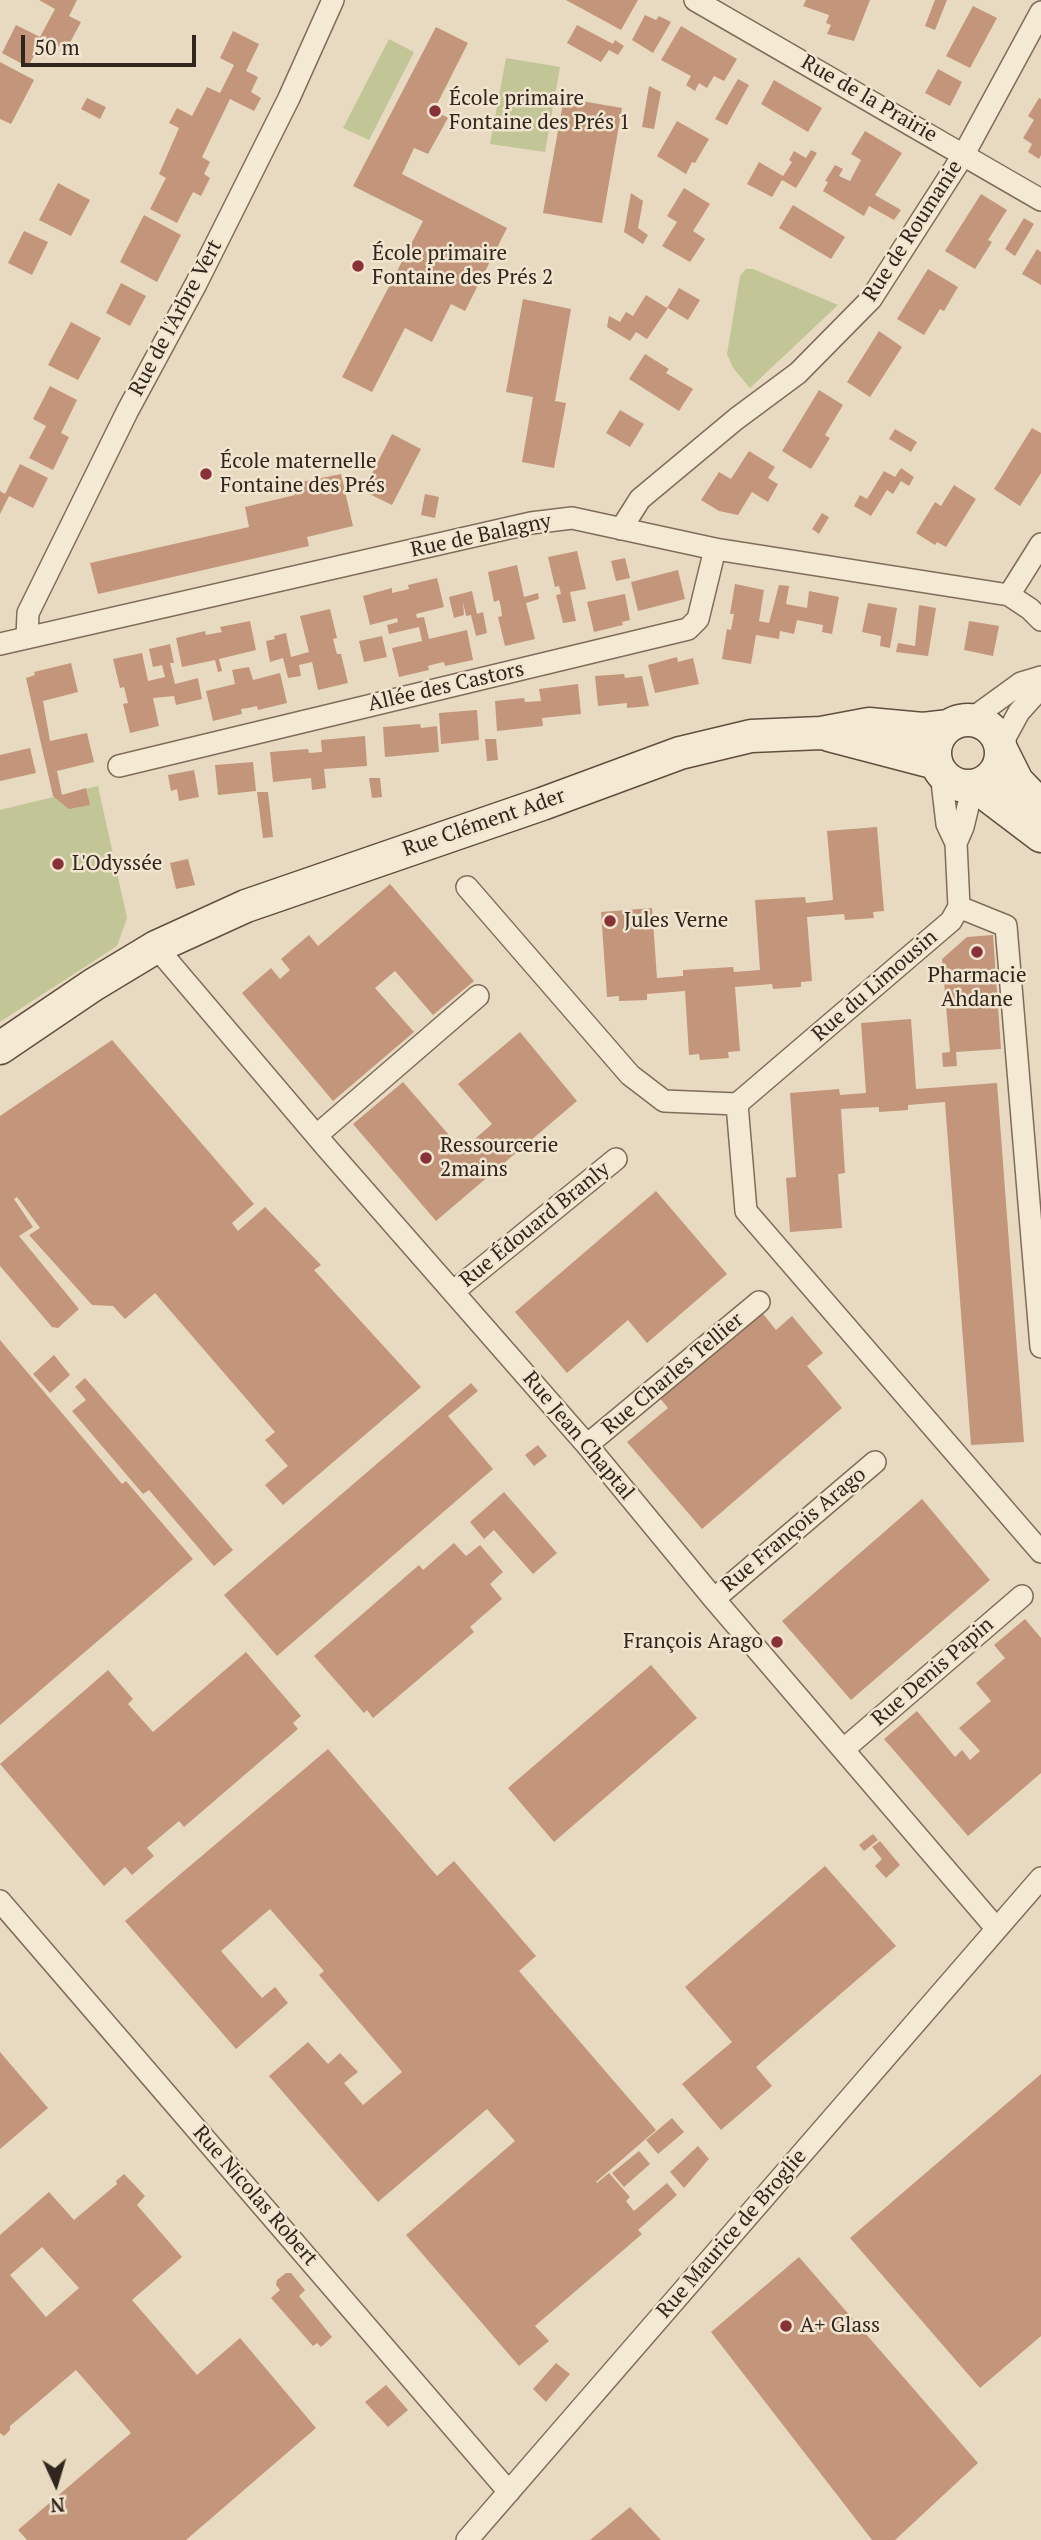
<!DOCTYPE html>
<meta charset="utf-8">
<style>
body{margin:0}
#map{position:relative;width:1041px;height:2540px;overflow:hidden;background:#e8dac1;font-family:"PT Serif",serif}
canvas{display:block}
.north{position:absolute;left:21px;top:2449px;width:70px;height:70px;-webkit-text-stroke:5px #f1e5cf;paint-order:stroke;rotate:176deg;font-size:19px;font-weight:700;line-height:28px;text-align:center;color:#31261d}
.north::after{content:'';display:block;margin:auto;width:24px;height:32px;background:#31261d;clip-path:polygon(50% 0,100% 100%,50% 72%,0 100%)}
.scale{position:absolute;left:21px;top:35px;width:175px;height:32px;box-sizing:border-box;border:4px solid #31261d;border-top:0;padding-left:9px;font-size:21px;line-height:24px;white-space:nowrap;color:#31261d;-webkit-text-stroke:5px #f1e5cf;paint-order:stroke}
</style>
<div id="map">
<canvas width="1041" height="2540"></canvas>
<div class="north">N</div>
<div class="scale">50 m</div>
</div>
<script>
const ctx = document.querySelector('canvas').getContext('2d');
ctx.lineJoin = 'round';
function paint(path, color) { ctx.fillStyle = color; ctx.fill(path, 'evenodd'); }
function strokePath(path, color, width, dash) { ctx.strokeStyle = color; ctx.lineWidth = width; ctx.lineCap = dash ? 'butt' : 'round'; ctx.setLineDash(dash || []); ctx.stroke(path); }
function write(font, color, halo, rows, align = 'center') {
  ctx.font = font + ' "PT Serif",serif'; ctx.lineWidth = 5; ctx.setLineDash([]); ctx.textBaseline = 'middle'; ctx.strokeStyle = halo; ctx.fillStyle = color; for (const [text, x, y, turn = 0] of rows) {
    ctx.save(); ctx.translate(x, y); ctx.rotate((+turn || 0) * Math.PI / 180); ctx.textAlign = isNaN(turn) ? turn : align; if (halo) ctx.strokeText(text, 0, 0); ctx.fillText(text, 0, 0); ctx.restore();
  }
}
paint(new Path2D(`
 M389,39l25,13 -45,88 -26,-12z
 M506,58l54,9 -15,85 -55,-8z
 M746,269h7l85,36 -88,83 -17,-20 -6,-14 13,-78z
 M98,786l29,132 -10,28 -117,76v-212z`), '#c2c596');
paint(new Path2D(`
 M39,0h38l-8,16 12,6 -15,28 -23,-12 -15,29 -26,-14 14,-28 24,12 15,-28z
 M566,0h72l-17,30z
 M806,0h64l-16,41 -27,-7 4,-9 -5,-2 3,-8 -26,-9z
 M935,0h12l-12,30 -10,-4z
 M973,6l24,12 -27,50 -24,-12z
 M645,15l11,5 3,-4 12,6 -18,31 -21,-13z
 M577,25l36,19 2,-4 9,6 -6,9 -9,-5 -8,12 -34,-19z
 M681,26l56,33 -13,22 -10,-5 -7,12 -8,-5 -4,8 -9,-6 5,-9 -30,-16z
 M436,27l32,16 -34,67 14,8 -20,36 -14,-6 -12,26 105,54 -42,83 -14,-7 -19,38 -27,-14 -33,64 -30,-15 81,-156 -70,-35z
 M233,31l26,13 -13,27 12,6 -7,15 10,6 -7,13 -24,-12 -28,58 8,5 -6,12 6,4 -9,18 -8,-4 -16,31 -27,-14 16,-31 -7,-4 20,-46 -10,-5 8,-15 15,8 15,-29 13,6 14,-28 -14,-7z
 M0,62l34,18 -23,44 -11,-5z
 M938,69l24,13 -12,24 -25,-13z
 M738,79l11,6 -22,40 -12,-6z
 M774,80l48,28 -14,24 -47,-28z
 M649,86l12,6 -7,37 -12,-2z
 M87,98l19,9 -6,12 -19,-10z
 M564,98l58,10 -20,115 -59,-10z
 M1039,98l2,1v56l-2,4 -11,-7 4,-8 -9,-6 11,-18 -6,-4z
 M677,121l32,18 -14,24 -3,-1 -6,12 -29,-18z
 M865,131l37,22 -27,42 26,15 -7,10 -25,-14 -5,10 -41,-25 5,-9 -3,-1 10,-16 8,4 -4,7 11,5 11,-21 -10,-6z
 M811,150l6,3 -21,35 -14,-8 -10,17 -25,-13 12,-22 24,14 9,-14 -3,-2 5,-9 12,7z
 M58,183l32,17 -19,36 -32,-16z
 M684,188l26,16 -17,27 12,8 -15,23 -28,-16 15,-24 -10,-6z
 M631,193l12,8 -5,27 10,7 -5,9 -19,-12z
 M981,194l26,16 -19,30 4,2 -17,27 -30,-18z
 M793,205l52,32 -14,22 -52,-31z
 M144,215l37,20 -24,47 -37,-20z
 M1024,218l10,6 -19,32 -10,-7z
 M24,231l24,11 -16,33 -24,-12z
 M1037,249l4,3v33l-19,-11z
 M928,269l30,18 -14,24 -4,-2 -16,26 -27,-16z
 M121,283l25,13 -16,30 -24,-13z
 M679,288l21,12 -12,20 -20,-12 -21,31 -11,-7 -6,9 -23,-14 2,-11 11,6 6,-10 7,4 13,-21 21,13z
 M523,299l48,10 -16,92 11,2 -12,65 -32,-6 11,-65 -27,-5z
 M71,322l30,16 -23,42 -30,-15z
 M879,331l23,16 -32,50 -23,-15z
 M645,354l24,15 -3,4 27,16 -14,22 -50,-32z
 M50,386l27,14 -16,33 8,4 -16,33 -24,-12 17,-32 -13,-7z
 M819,390l24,15 -18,30 5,3 -19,31 -29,-18z
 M620,410l24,14 -14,23 -24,-14z
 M1032,428l9,5v40l-21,33 -26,-17z
 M895,429l22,13 -6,10 -22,-13z
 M392,434l29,15 -29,56 -29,-14z
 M749,451l26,16 -7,11 10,6 -10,18 -16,-10 -14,23 -19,-4 -18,-11 18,-28 12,7z
 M20,464l28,14 -15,30 -24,-12 -9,18v-23l5,3z
 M901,468l13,9 -5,9 -8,-5 -8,13 -6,-4 -16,26 -17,-10 6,-11 7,4 17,-28 11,6z
 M341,474l12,52 -46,11 2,9 -211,48 -8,-31 159,-36 -4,-20 50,-12 -3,-11z
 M954,485l22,14 -30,48 -9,-5 -2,3 -19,-12 19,-31 6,4z
 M425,494l14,3 -4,21 -14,-3z
 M822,513l7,4 -10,17 -7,-5z
 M577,551l9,38 -16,3 6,29 -13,2 -7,-28 5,-1 -2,-8 -4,1 -7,-30z
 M625,558l5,20 -14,3 -5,-20z
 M517,565l7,32 14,-4 1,6 -13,4 9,36 -30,7 -7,-29 4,-1 -1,-8 -2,-8 -5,2 -6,-30z
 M678,570l7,29 -47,12 -7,-29z
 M437,578l7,29 -28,7 1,4 7,-1 5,22 38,-9 6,30 -28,6 -1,-4 -9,2 -7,2 1,4 -30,7 -7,-29 30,-7 -3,-14 -30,7 -2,-9 11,-3 -1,-4 -27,7 -7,-29 29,-8v5l17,-4 -1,-4z
 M735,584l29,6 -5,31 10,2 10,-38 10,1 -3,18 21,4 2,-17 30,6 -7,37 -10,-2 1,-7 -26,-5 -3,14 -14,-3 -1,8 -23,-4 -5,29 -29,-5 5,-30 4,1 3,-16h-4z
 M472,591l5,23 6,-2 4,21 -11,3 -5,-21 -5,1 -3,-14 1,13 -10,3 -5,-21z
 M625,594l5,26 -8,2 1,3 -29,7 -7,-30z
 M868,603l29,5 -7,40 -10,-2 1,-10 -19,-4z
 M919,605l17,3 -8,48 -32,-4 2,-9 17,3z
 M330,609l7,29 -4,1 2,8 2,7h4l7,29 -30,7 -6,-28 -13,3 2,11 -13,2 -5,-20 -13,4 -4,-21 9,-2 -1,-3 12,-3 5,24 18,-5 -9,-36z
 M250,621l6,29 -37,9 3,12 -4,1 -3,-12 -33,7 -6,-29 29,-7 1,4 16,-3 -2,-5z
 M969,621l30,5 -6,30 -29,-6z
 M382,636l5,21 -23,5 -5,-21z
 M170,644l4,19h-4l5,21 23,-6 4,21 -26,6 -2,-9 -21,2 6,28 -29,7 -7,-29 5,-1 -4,-16 -4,1 -7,-29 29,-6 6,28 17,-4 -3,-12 -9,2 -4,-18z
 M677,657l1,5 15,-4 6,26 -44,9 -7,-28z
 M71,663l7,29 -35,9 7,40 37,-8 1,4 6,25 -37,9 5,24 24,-7 4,17 -21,4 -16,-13 -27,-118 9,-3 -1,-3z
 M249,667l4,13 27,-7 7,30 -29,7 -1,-4 -9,2 -7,1 1,5 -29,7 -7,-30 29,-7 -3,-14z
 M624,674l1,4 17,-2 7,30 -22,2v-5l-29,3 -3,-30z
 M578,684l3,30 -39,4 1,8 -46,5 -2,-30 29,-3 1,4 16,-1 -2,-12z
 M477,710l2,30 -38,4 -2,-31z
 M420,724l1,4 16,-2 2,26 -54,5 -2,-30z
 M365,736l2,30 -43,3 2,19 -14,2 -1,-12 -38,4 -3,-30 38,-3 1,4 13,-1 -1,-12z
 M485,739h11l2,21 -11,1z
 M30,748l6,25 -36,8v-26z
 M253,762l3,29 -38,4 -3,-30z
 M194,770l5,27 -20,4 -2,-12 -6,2 -3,-16z
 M369,778h11l2,19 -10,1z
 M257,792h11l5,45 -10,1z
 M877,827l7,84 -11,1 1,6 -29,2 -1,-6 -37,3 5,64 -11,1v5l-28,2 -1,-5 -37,3 5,64 -12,1 1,6 -29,2 -1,-6 -10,1 -4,-64 -38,3v6l-28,1v-5l-12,1 -6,-85 51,-4 5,70 26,-2v-6l50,-3 1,5 26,-2 -5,-70 50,-3 1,6 27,-3 -6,-69z
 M188,859l7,26 -19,4 -6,-26z
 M390,884l84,97 -41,34 -38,-44 -20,17 39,44 -81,69 -91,-108 29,-25 9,11 10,-9 -9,-11 28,-24 9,11z
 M993,935l8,114 -45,3 1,14 -14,1 -1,-14 8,-1 -8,-93 25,-22z
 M911,1019l5,70 81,-6 27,359 -53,3 -26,-343 -37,3v5l-29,2v-5l-38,2 4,64 -7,1 4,54 -52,4 -4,-54 10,-1 -6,-84 49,-4 1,6 26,-2 -5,-70z
 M520,1032l57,69 -141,120 -83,-97 50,-42 59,68 30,-26 -34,-40z
 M112,1040l142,164 -22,19 6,8 27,-24 56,58 -7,5 107,117 -138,118 -18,-20 23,-19 -23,-26 10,-8 -120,-139 -30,26 -12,-13 -21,-1 -63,-70 11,-7 -23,-31 -3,2 19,28 -14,9 60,73 -21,19 -6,-1 -52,-61v-150z
 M656,1191l71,83 -80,69 -19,-23 -61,53 -52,-61z
 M760,1310l16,20 16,-14 31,37 -16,13 35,42 -140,121 -75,-87 41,-34 -9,-11z
 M0,1340l122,144 4,-3 67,78 -193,166z
 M54,1355l16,20 -20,18 -17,-19z
 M85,1378l148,172 -19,16 -65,-76 -6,4 -71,-83 14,-11 -11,-13z
 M471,1383l7,8 -30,25 45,53 -216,187 -53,-61z
 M538,1445l9,11 -13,10 -9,-11z
 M504,1492l53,61 -24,21 -39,-44 -10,9 -14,-17z
 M922,1499l68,81 -139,120 -69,-79z
 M454,1543l12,13 14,-11 23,27 -13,12 12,15 -32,28 4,5 -101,86 -6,-8 -3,3 -50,-57 105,-91 4,5z
 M1025,1619l16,19v135l-73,63 -84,-97 33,-28 38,46 7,-7 8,10 10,-9 -21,-23 32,-27 -15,-18 29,-25 -11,-13z
 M246,1652l55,64 -8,7 5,6 -114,98 -5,-6 -32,27 7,8 -22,19 -7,-8 -21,19 -104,-122 108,-94 25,29 -5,5 25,28z
 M651,1665l46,53 -143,124 -46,-54z
 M328,1749l109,127 17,-15 82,95 -17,15 137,159 -60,52 1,1 12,-10 21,24 -4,4 8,10 33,-28 10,12 -39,35 4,4 -107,92 14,15 -30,25 -113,-131 109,-94 -28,-32 -109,93 -109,-126 39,-34 20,22 12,-11 18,19 -14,11 19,22 39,-33 -83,-97 5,-4 -54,-62 -49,42 41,47 13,-11 13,16 -52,46 -111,-128z
 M873,1834l5,6 -14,11 -5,-6z
 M880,1841l20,24 -14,13 -11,-12 7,-7 -10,-12z
 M825,1866l71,80 -140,121 16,19 -51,44 -39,-46 50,-42 -47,-55z
 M0,2052l48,56 -48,41z
 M1041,2074v262l-61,52 -130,-150z
 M672,2118l12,14 -26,22 -12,-14z
 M698,2146l11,13 -25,29 -14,-16z
 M639,2151l11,13 -26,23 -12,-14z
 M124,2174l21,22 -8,9 45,52 -50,43 65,75 43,-37 76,90 -130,112h-159l-9,-10 113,-97 -55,-63 -66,56v4l-6,6 -4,-3v-198l49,-43 25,28 43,-36 -1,-3zM42,2247l37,41 -33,29 -36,-42z
 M799,2257l179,206 -83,77h-23l-161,-208z
 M286,2273h5l14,17 -6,6 33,41 -11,10 -4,-4 -4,3 -42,-48 9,-8 -4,-5 1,-5z
 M556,2363l14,11 -24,28 -13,-13z
 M386,2385l22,25 -20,17 -23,-25z
 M630,2507l31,33h-71z`), '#c3957a');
const street = new Path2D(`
 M695,0l346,200
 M621,529l19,-30 96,-80 62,-46 73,-74 93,-145 77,-142
 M1009,595l32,-51
 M27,638l1,-25 100,-203 68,-126 93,-186 44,-98
 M0,644l531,-121 41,-5 143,31 294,46 21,14 11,11
 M970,720l51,-37 20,-6
 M1001,745l18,-33 17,-19 5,-16
 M119,766l569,-137 10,-10 17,-70
 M941,773l6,51 9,19
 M467,887l163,188 34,26 73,3
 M959,907l47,19 35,421
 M156,947l170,200 261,298 127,154 282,329
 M737,1104l9,107 295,341
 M737,1104l214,-183 8,-14 -3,-64 7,-16 10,-41
 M317,1135l161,-139
 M454,1291l162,-132
 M587,1445l172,-143
 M714,1599l161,-137
 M844,1749l178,-153
 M0,1901l509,591
 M467,2540l574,-662`);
const secondary = new Path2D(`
 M935 753a33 33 0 1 1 66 0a33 33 0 1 1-66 0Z
 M829,735l107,28
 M1002,751l15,30 24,25
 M975,786l66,50
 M0,1048l93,-63 63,-38 90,-41 296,-102 138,-51 71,-17 70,-3 48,-9 54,5 26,-3`);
strokePath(street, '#806c5a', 24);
strokePath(secondary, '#614e3e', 35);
strokePath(street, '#f4e9d3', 21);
strokePath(secondary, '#f4e9d3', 32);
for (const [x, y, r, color] of [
 [435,111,7,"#883136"],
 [358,266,7,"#883136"],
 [206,474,7,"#883136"],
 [58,864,7,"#883136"],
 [610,921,7,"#883136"],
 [977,952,7,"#883136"],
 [426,1158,7,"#883136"],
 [777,1642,7,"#883136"],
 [786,2326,7,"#883136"]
]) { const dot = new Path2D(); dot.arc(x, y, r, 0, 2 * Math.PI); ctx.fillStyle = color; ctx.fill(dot); strokePath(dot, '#f1e5cf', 2.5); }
write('21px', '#31261d', '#f1e5cf', [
 ["École primaire",449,99],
 ["Fontaine des Prés 1",449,123],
 ["École primaire",372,254],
 ["Fontaine des Prés 2",372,278],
 ["École maternelle",220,462],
 ["Fontaine des Prés",220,486],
 ["L'Odyssée",72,864],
 ["Jules Verne",624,921],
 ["Pharmacie",977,976,"center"],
 ["Ahdane",977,1000,"center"],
 ["Ressourcerie",440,1146],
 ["2mains",440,1170],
 ["François Arago",763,1642,"right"],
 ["A+ Glass",800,2326]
], 'left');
write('21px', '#31261d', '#f1e5cf', [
 ["Rue de la Prairie",869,99,30],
 ["Rue de Roumanie",913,231,-57],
 ["Rue de l'Arbre Vert",176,318,-62],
 ["Rue de Balagny",481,536,-12],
 ["Allée des Castors",446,687,-13],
 ["Rue Clément Ader",484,823,-19],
 ["Rue du Limousin",875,986,-41],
 ["Rue Édouard Branly",535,1225,-39],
 ["Rue Charles Tellier",673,1374,-40],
 ["Rue Jean Chaptal",578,1436,50],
 ["Rue François Arago",794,1530,-40],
 ["Rue Denis Papin",933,1672,-41],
 ["Rue Nicolas Robert",255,2196,49],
 ["Rue Maurice de Broglie",732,2234,-49]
]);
</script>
